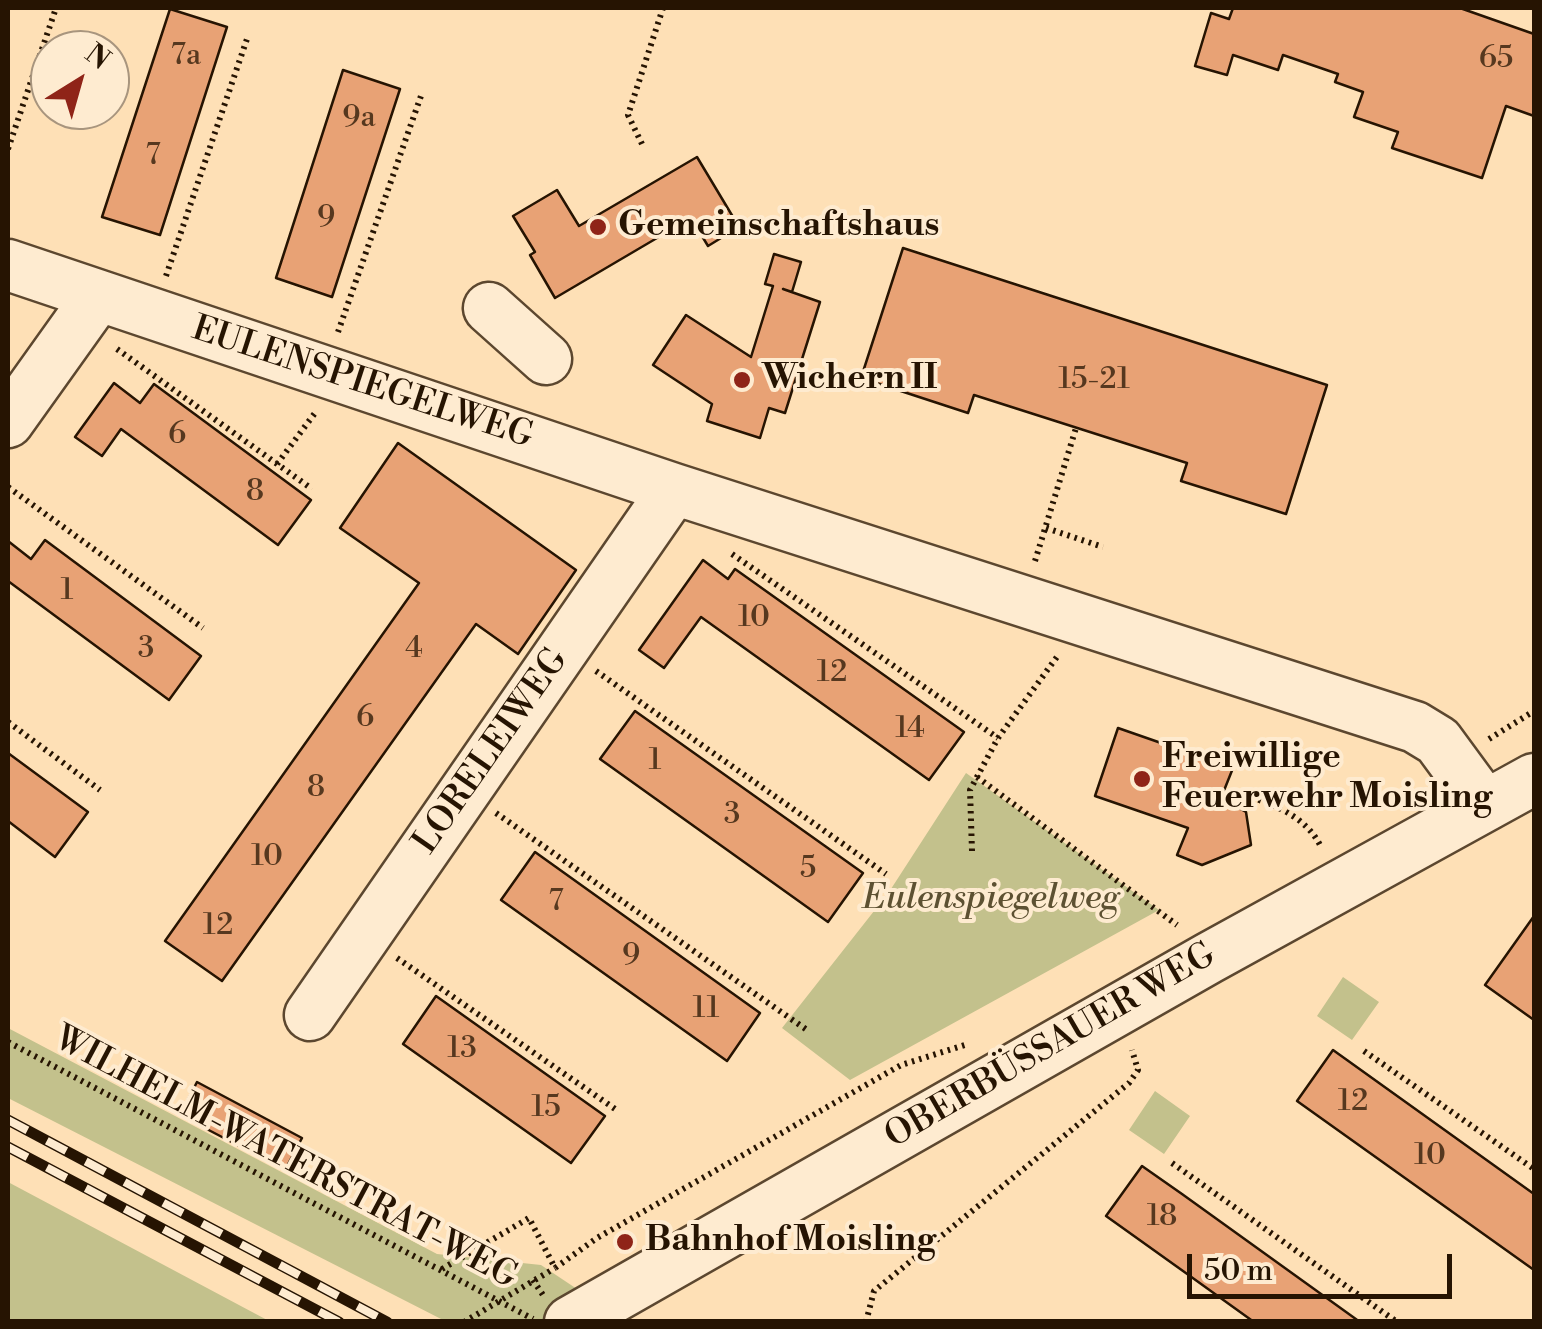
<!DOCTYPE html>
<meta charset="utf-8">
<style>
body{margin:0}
#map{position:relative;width:1542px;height:1329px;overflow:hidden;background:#fee0b6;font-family:"Libre Bodoni",serif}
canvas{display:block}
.frame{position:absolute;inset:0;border:10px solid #261402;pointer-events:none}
.north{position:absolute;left:30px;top:30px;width:100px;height:100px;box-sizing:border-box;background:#feebd0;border:2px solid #a8957e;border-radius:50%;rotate:37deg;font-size:28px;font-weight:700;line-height:40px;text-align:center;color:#261402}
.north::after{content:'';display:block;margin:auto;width:35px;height:45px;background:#8f2418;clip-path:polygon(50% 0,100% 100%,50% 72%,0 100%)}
.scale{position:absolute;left:1187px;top:1254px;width:265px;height:45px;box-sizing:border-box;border:5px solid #261402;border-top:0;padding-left:12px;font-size:30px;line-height:35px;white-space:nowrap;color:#261402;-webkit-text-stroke:8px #feebd0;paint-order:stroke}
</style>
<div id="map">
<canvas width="1542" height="1329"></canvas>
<div class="frame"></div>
<div class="north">N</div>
<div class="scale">50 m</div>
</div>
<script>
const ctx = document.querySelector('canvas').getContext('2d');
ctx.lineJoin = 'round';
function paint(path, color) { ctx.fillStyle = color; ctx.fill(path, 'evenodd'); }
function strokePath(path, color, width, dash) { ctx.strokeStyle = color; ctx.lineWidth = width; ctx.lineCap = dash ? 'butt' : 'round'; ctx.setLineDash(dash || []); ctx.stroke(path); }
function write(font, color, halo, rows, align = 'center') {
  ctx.font = font + ' "Libre Bodoni",serif'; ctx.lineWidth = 8; ctx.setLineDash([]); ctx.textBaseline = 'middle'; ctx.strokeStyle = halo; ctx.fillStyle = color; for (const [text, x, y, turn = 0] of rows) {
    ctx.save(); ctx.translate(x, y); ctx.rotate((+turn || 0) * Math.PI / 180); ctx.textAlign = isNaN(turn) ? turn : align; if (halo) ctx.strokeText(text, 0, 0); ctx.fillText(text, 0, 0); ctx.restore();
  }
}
paint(new Path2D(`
 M966,773l193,137 -309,170 -68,-52 107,-136z
 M1343,977l36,25 -27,38 -35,-24z
 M8,1028l429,226 104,11 84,56h-180l-437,-223z
 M1155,1091l35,25 -26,38 -35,-24z
 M8,1182l261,139h-261z`), '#c3c18c');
const building = new Path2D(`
 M1233,8h227l74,26v82l-28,-10 -24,72 -90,-30 6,-16 -44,-15 9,-25 -28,-10 3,-8 -55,-19 -5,15 -45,-15 -6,20 -32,-9 16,-53 18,6z
 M170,9l57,18 -67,208 -58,-18z
 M343,70l57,19 -68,208 -56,-19z
 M697,157l42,70 -31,19 -17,-28 -136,80 -25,-43 5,-3 -22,-36 44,-26 22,36z
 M903,248l424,137 -41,129 -105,-33 6,-18 -213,-68 -6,18 -107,-35z
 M774,254l27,8 -9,30 -9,-3 37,13 -35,111 -16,-5 -9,30 -53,-17 5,-17 -59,-39 33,-50 65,42 22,-71 -8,-2z
 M114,383l26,20 14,-19 157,116 -33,45 -157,-116 -19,27 -27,-19z
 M398,443l178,127 -58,84 -42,-30 -254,357 -57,-40 254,-358 -79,-55z
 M45,540l156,116 -32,44 -161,-119v-40l23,18z
 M703,560l25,19 7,-10 229,163 -35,48 -228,-163 -37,51 -25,-18z
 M635,711l228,162 -35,49 -228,-163z
 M1118,728l115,40 -12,30 25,14 5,33 -49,20 -25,-10 11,-27 -93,-32z
 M8,753l80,59 -33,45 -47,-36z
 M535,852l225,161 -33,48 -226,-161z
 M1534,916v104l-49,-35z
 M436,996l169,120 -34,47 -168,-119z
 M1333,1050l201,144v76l-237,-169z
 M197,1082l105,56 -17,32 -105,-55z
 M1142,1166l40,28 178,128h-106l-71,-51 -77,-55z`);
paint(building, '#e8a275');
strokePath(building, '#261402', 2.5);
const minor = new Path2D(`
 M8,265l666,224 741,238 23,14 47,64
 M489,308l57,51
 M8,422l90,-126
 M310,1015l364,-526
 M570,1322l639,-364 325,-179`);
strokePath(minor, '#5c472f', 55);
strokePath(new Path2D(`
 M642,144l-14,-29 35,-107
 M8,149l48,-141
 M166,276l82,-240
 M338,332l84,-239
 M117,349l195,140
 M277,464l38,-51
 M8,487l195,141
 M1046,528l57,19
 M732,554l266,184
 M1035,561l41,-133
 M596,671l290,203
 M8,722l92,68
 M1489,739l45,-28
 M977,777l200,148
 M1237,793c31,9 67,21 83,52
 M496,813l311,217
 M972,851l-2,-61 28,-52 61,-84
 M397,958l221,153
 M8,1042l525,277
 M1364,1051l170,118
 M1172,1163l225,159
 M442,1269l87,-51 26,50 42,-30 304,-173 64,-20
 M533,1280l10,15
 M866,1322l8,-31 255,-208 9,-13 -6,-20`), '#261402', 6, [2.5, 5]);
strokePath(minor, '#feebd0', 50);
const rail = new Path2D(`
 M8,1120l379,202
 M8,1147l331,175`);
strokePath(rail, '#261402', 11);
strokePath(rail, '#feebd0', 8, [22]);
strokePath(new Path2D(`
 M464,1322l91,-54`), '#261402', 6, [2.5, 5]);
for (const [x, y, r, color] of [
 [598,227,10,"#8f2418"],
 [742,380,10,"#8f2418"],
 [1142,779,10,"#8f2418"],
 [625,1242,10,"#8f2418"]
]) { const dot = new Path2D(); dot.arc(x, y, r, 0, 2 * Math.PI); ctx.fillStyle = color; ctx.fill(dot); strokePath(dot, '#feebd0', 4); }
write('30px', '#56381f', null, [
 ["7a",186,57],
 ["65",1496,60],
 ["9a",359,119],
 ["7",153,157],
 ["9",326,219],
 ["15-21",1094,381],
 ["6",177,436],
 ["8",255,493],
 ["1",67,592],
 ["10",754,619],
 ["3",146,650],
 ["4",414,650],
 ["12",832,674],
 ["6",365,719],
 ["14",910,730],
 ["1",655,762],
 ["8",316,789],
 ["3",732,816],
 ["10",267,858],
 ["5",808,870],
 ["7",556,903],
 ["12",218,927],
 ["9",631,957],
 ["11",706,1010],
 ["13",462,1050],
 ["12",1353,1103],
 ["15",546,1109],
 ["10",1430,1157],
 ["18",1162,1218]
]);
write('bold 35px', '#261402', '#feebd0', [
 ["Gemeinschaftshaus",618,227],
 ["Wichern II",762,380],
 ["Freiwillige",1162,759],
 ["Feuerwehr Moisling",1162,799],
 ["Bahnhof Moisling",645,1242]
], 'left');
write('35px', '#261402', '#feebd0', [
 ["EULENSPIEGELWEG",362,384,18],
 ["LORELEIWEG",492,752,-55],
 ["OBERBÜSSAUER WEG",1051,1047,-30],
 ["WILHELM-WATERSTRAT-WEG",285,1159,28]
]);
write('italic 35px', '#5d5132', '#feebd0', [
 ["Eulenspiegelweg",991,900]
]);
</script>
